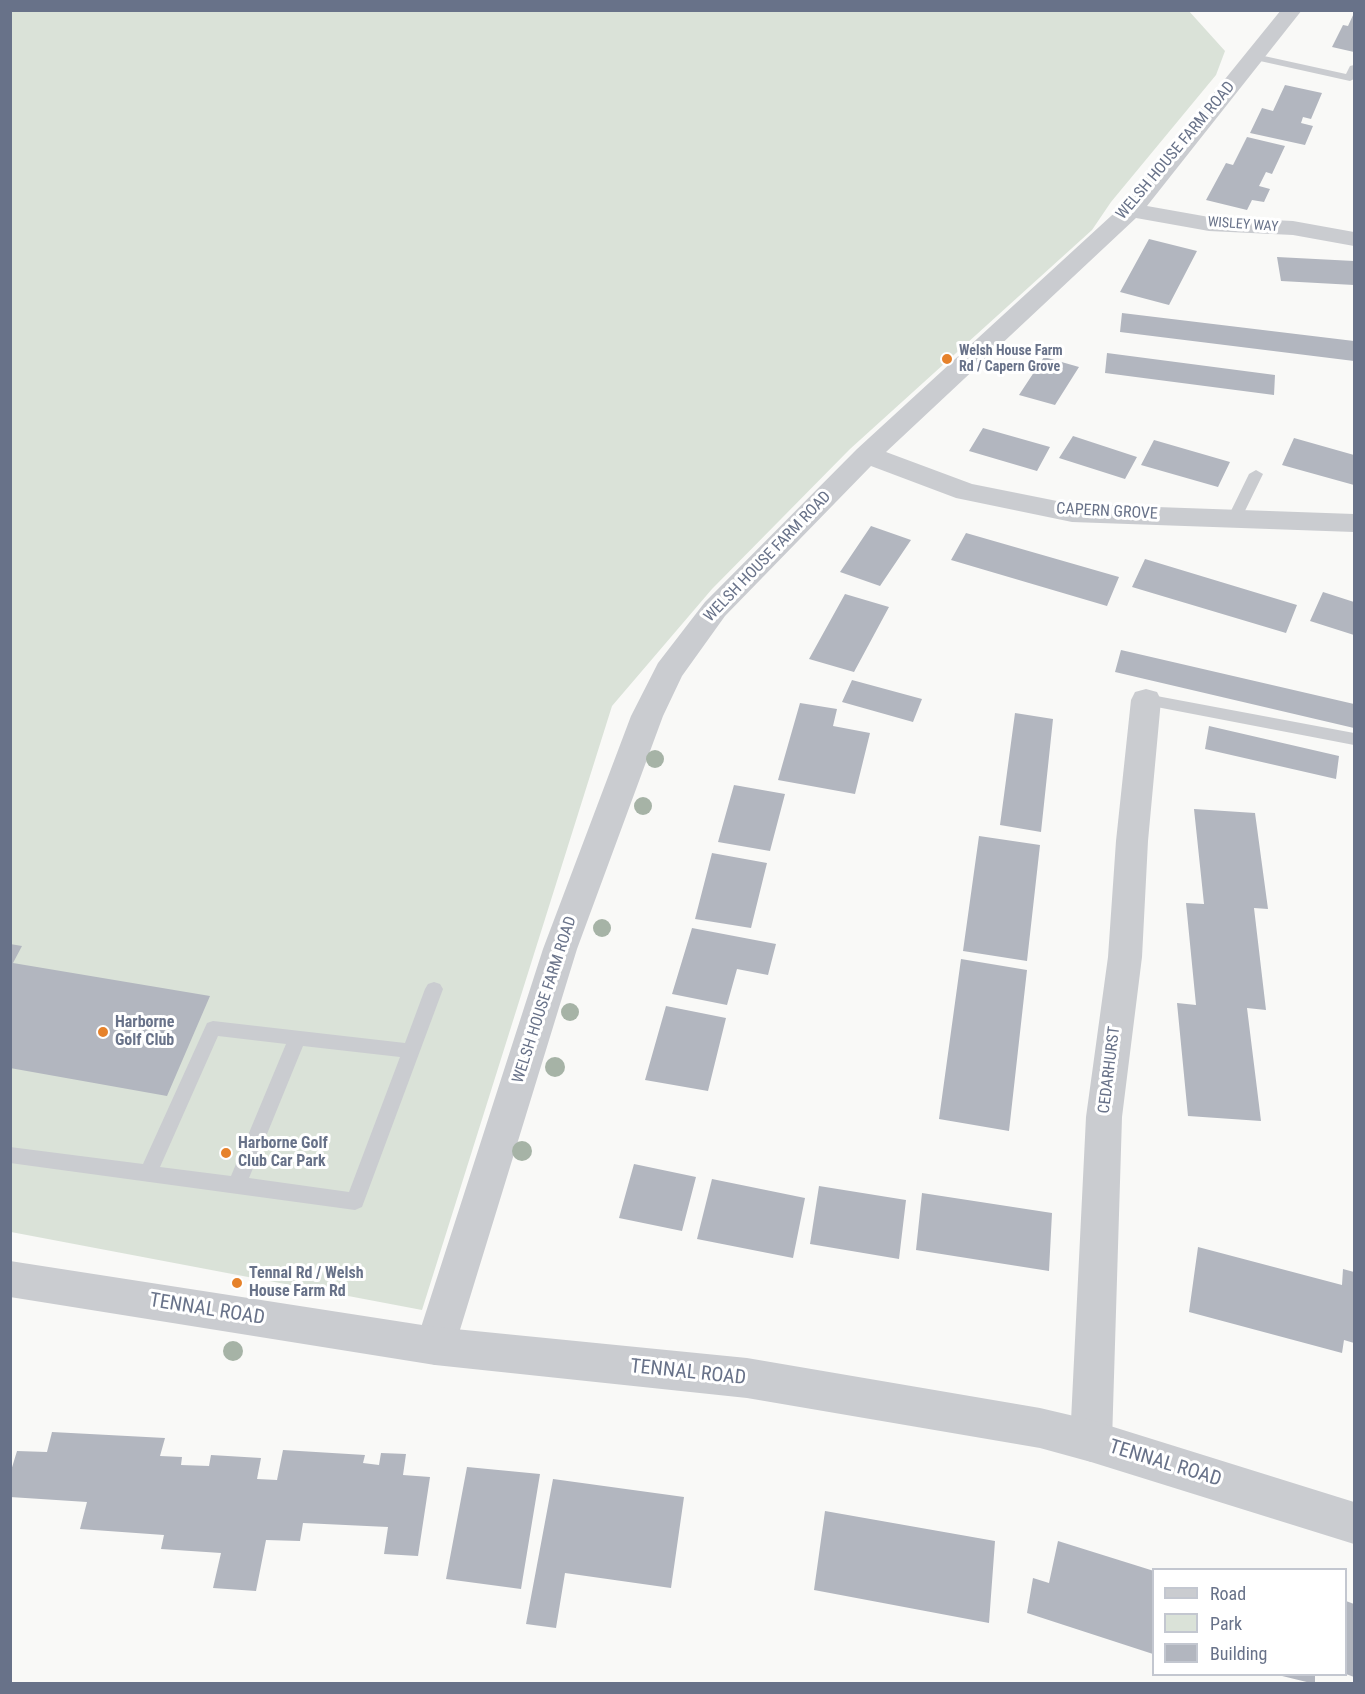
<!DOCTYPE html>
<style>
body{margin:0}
#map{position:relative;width:1365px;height:1694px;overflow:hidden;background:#f9f9f7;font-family:"Roboto Condensed",sans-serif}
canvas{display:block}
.frame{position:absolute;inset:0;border:12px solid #687289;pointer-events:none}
.legend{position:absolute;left:1152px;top:1568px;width:195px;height:108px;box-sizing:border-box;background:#fff;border:2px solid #c3c7d0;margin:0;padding:8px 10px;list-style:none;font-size:18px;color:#687289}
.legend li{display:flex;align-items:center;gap:12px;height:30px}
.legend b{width:30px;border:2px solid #c3c7d0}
</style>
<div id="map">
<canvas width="1365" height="1694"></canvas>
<div class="frame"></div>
<ul class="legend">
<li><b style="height:8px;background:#caccd0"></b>Road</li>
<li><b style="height:16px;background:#dae2d8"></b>Park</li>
<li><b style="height:16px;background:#b2b6bf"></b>Building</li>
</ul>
</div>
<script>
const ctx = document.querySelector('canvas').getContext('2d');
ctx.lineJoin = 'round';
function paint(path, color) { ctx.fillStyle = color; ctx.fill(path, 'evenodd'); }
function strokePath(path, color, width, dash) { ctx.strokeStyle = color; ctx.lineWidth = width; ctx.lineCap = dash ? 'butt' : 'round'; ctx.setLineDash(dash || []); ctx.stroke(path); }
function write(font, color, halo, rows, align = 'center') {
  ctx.font = font + ' "Roboto Condensed",sans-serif'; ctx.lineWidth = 6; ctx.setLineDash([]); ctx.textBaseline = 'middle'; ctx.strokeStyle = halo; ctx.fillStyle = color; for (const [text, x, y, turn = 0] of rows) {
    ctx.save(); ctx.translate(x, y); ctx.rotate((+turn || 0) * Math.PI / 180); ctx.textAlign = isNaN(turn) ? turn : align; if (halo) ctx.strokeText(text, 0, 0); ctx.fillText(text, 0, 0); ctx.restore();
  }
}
paint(new Path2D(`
 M1188,10l37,41 -9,24 -105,127 -19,28 -242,219 -138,140 -100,117 -190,604 -411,-78 -1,-1221z`), '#dae2d8');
paint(new Path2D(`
 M1354,13v39l-22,-5 11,-22 5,1z
 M1285,85l37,8 -11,26 -8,-2 -2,6 12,3 -8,19 -55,-12 12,-25 11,3z
 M1247,137l38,9 -13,28 -6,-2 -7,14 11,3 -6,13 -12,-2 -5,10 -41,-10 20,-37 7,2z
 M1149,239l48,12 -28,54 -49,-13z
 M1277,257l77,4v24l-73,-4z
 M1122,313l232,28v20l-234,-29z
 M1107,353l168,22 -1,20 -169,-22z
 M1044,357l35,10 -24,38 -36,-10z
 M983,428l67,19 -13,24 -68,-20z
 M1073,436l64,21 -12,22 -66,-21z
 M1294,438l60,17v30l-72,-20z
 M1154,440l76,22 -12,25 -77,-22z
 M871,526l40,14 -31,46 -40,-14z
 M966,533l153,44 -12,29 -156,-46z
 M1145,559l152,46 -11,28 -154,-46z
 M1323,592l31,10v33l-44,-14z
 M845,594l44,13 -35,65 -45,-13z
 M1121,650l233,54v24l-239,-56z
 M852,680l70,19 -9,23 -71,-20z
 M800,703l37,6 -4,17 37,7 -15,61 -77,-14z
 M1015,713l38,6 -12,113 -41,-7z
 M1209,726l130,30 -3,23 -131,-30z
 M734,785l51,9 -15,57 -52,-9z
 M1194,809l61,4 13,96 -14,-1 12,102 -19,-2 14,113 -73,-5 -11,-113 19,2 -10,-102 18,1z
 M979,836l61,9 -13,116 -64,-10z
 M712,853l55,10 -16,65 -56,-9z
 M692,928l84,16 -8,31 -31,-6 -10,36 -55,-11z
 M10,944l12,2 -9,17 197,33 -43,100 -157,-28z
 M961,959l66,11 -18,161 -70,-12z
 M666,1006l60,12 -18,73 -63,-11z
 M634,1164l62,13 -14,54 -63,-13z
 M712,1179l93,19 -12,60 -96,-19z
 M819,1186l87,14 -7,59 -89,-15z
 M922,1193l130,20 -3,58 -133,-21z
 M1198,1247l144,38 1,-16 11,3v71l-10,-3 -2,13 -153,-41z
 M52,1432l113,6 -5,18 22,1 -1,8 28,1 2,-11 50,3 -4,21 20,1 6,-30 82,5 -2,8 16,2 2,-12 25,1 -3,21 27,2 -12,79 -34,-2 4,-27 -85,-4 -3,18 -34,-1 -10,51 -43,-3 8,-35 -60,-4 3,-14 -84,-6 7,-27 -77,-5v-23l7,-23 30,1z
 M467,1467l73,7 -19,115 -75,-10z
 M553,1479l131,18 -13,91 -106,-15 -9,55 -30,-4z
 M825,1511l170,30 -6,82 -175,-33z
 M1058,1541l96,30 -1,83 -126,-41 6,-35 16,5z
 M1346,1601l8,3v73l-8,-3z
 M1278,1674h37v10l-37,-9z`), '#b2b6bf');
paint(new Path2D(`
 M1255,54l91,20 4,-8 4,-1v14l-4,2 -99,-22 -1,-2z
 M1256,470l7,4 -21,43 -2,3h-10l-2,-3 21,-43z
 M1146,694l208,39v12l-213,-41 -3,-4 3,-4z
 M434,982l6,2 3,5 -81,218 -7,3 -345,-47v-16l133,17 64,-141 6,-2 192,22 20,-54 3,-5zM218,1036l68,8 -55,132 -71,-9zM303,1046l97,11 -51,135 -100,-14z`), '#caccd0');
paint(new Path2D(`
 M1281,10h21l-155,196 62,11 84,4 61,11v14l-61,-11 -84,-4 -73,-13 -250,234 86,32 100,20 282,10v18l-282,-10 -116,-24 -85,-32 -146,150 -43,60 -19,40 -86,233 -122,397 -6,14 -14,5 -14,-5 -6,-14 128,-397 88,-233 27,-53 47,-61 152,-153 266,-244z
 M1146,689l11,3 4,8 -13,141 -6,116 -20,160 -10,324 -6,15 -15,6 -15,-6 -6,-15 16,-324 22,-160 8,-116 15,-141 4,-8z`), '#caccd0');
paint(new Path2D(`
 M10,1261l425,66 312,31 293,50 51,12 263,82v42l-263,-82 -51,-14 -293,-50 -312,-33 -425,-68z`), '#caccd0');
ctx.fillStyle = '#a6b3a6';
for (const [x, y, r] of [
 [655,759,9],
 [643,806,9],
 [602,928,9],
 [570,1012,9],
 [555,1067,10],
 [522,1151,10],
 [233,1351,10]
]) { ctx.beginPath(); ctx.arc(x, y, r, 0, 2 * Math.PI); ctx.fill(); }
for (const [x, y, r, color] of [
 [947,359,6,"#e6822b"],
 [103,1032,6,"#e6822b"],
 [226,1153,6,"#e6822b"],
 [237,1283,6,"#e6822b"]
]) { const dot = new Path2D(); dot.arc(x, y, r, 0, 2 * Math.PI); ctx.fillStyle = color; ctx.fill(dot); strokePath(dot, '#fff', 2); }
write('14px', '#687289', '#fff', [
 ["WISLEY WAY",1243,225,4]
]);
write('bold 14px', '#687289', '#fff', [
 ["Welsh House Farm",959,351],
 ["Rd / Capern Grove",959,367]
], 'left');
write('16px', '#687289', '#fff', [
 ["WELSH HOUSE FARM ROAD",1176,151,-50],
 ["CAPERN GROVE",1107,512,3],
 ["WELSH HOUSE FARM ROAD",768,557,-46],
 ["WELSH HOUSE FARM ROAD",545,1000,-72],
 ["CEDARHURST",1110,1070,-83]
]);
write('bold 16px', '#687289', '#fff', [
 ["Harborne",115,1023],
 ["Golf Club",115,1041],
 ["Harborne Golf",238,1144],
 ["Club Car Park",238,1162],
 ["Tennal Rd / Welsh",249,1274],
 ["House Farm Rd",249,1292]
], 'left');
write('20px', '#687289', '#fff', [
 ["TENNAL ROAD",207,1310,9],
 ["TENNAL ROAD",688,1373,6],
 ["TENNAL ROAD",1165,1464,17]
]);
</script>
